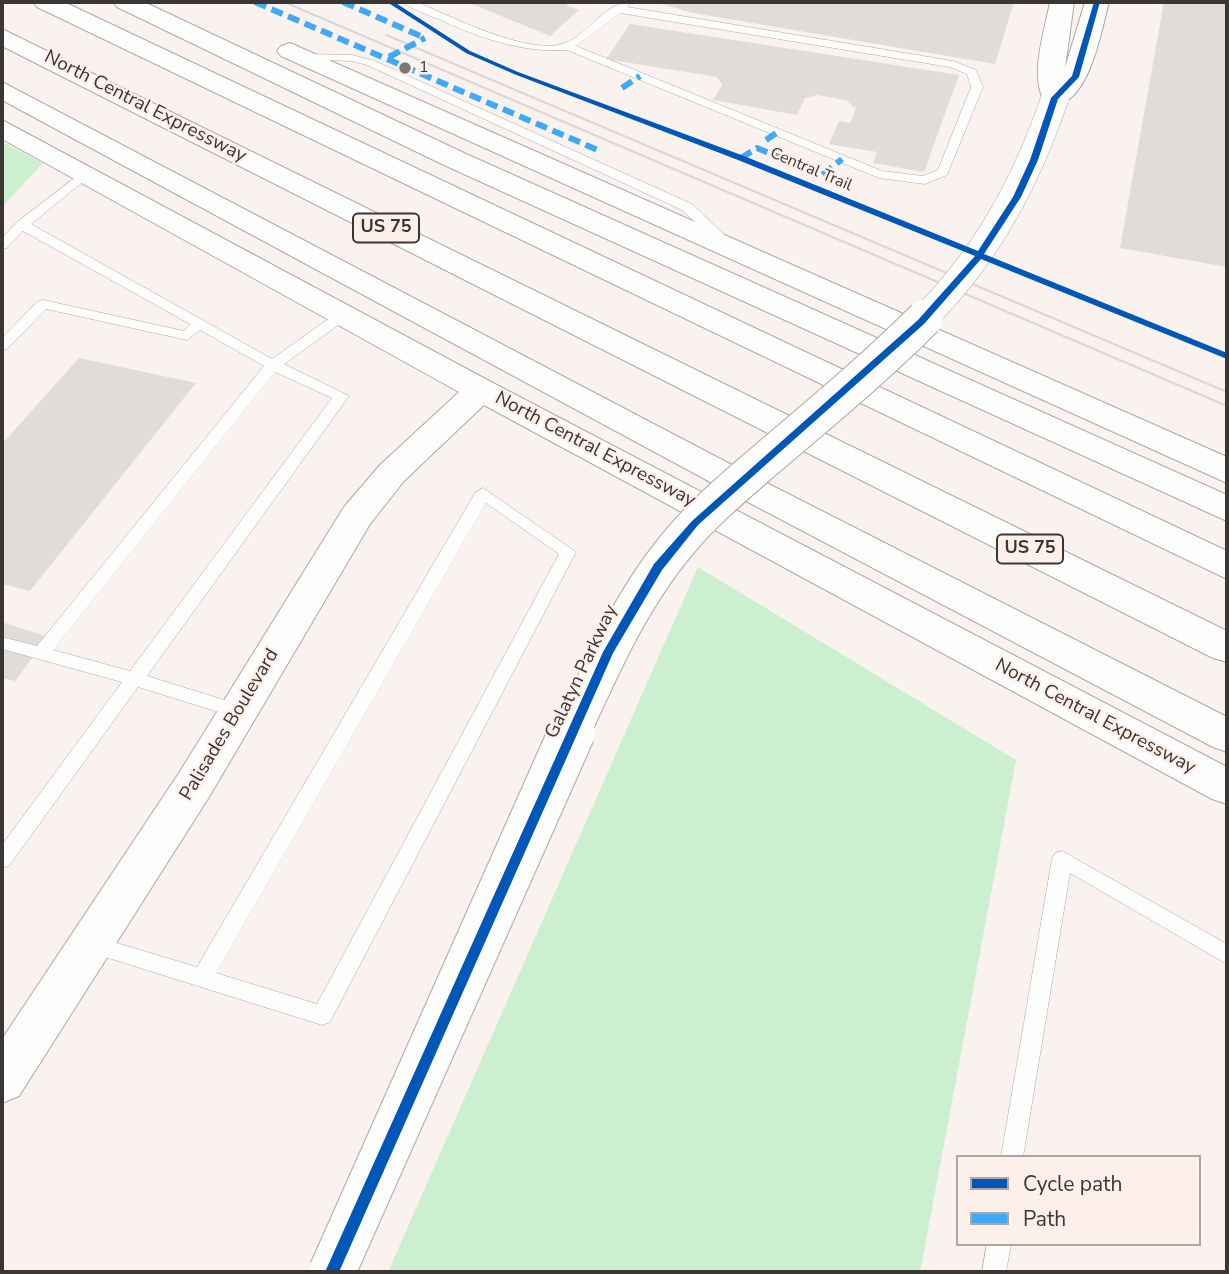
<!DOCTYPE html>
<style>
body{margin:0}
#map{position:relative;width:1229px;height:1274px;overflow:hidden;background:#f9f2ef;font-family:"Nunito Sans",sans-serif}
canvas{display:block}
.frame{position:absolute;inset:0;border:4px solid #3b3634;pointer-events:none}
.legend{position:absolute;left:956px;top:1155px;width:245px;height:91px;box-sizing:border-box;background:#fdf0eb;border:2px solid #afa6a2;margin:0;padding:9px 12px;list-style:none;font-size:21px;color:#3b3634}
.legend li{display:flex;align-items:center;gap:14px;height:35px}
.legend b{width:35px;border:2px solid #afa6a2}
</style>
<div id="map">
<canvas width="1229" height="1274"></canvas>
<div class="frame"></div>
<ul class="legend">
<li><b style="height:9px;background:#0057b8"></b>Cycle path</li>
<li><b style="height:9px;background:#3fa9f5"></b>Path</li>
</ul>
</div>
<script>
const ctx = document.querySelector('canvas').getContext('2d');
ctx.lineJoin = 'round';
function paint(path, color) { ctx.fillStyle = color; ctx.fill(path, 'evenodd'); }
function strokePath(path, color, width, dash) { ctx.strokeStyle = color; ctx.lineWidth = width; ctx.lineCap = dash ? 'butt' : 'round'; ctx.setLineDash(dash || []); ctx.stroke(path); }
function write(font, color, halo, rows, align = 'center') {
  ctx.font = font + ' "Nunito Sans",sans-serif'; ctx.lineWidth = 5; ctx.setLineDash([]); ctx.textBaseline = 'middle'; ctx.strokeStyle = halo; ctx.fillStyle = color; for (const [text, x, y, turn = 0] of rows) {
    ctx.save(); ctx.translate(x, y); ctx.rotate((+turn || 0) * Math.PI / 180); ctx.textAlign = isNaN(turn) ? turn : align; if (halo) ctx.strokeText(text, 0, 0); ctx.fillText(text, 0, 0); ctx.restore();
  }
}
paint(new Path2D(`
 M2,142l41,21 -41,44z
 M698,567l318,193 -96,512h-532z`), '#ccefcf');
paint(new Path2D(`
 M467,2h104l-5,3 13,5 -29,26z
 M655,2h359l-19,62 -302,-51z
 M1164,2h63v265l-107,-19z
 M630,24l329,51 -35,97 -51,-9 4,-11 -48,-8 10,-23 11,2 6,-15 -11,-8 -28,-5 -12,3 -8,17 -84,-15 9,-15 -5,-8 -111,-18z
 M79,358l117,25 -166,208 -28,-7v-140z
 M2,622l46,15 -33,44 -13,-3z`), '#e0dcd9');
const lane = new Path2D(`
 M403,2h14c33,14 114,55 148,41 25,-9 39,-41 67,-41l-5,5 326,54 23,9 7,17 -36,88 -22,9 -46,-6 -312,-128c-47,3 -89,-13 -131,-32 -11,-4 -25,-9 -33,-16zM620,13l330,54 17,7 4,13 -33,83 -15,6 -41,-5 -306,-125z
 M304,54l48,1 23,6 317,143 42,40 -7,4 -5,-1 -40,-37 -315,-145 -15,-4 -52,-2 -2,-2z
 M85,170l6,4 -2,3 -58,47 241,135 69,-49h10v6l-67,48 65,32 -202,280 97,30 3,5 -3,5 -6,2 -100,-31 -129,179 -7,2v-23l120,-163 -120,-33v-12l35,9 227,-280 -64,-36 -13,10 -141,-31 -39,40 -5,1v-12l36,-37 5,-1 141,31 6,-7 -167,-93 -16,17 -5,1v-11l15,-16zM275,372l57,26 -202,273 -77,-21z
 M483,488l93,64 -246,470 -8,3 -239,-75 -3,-6 3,-6 7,-3 107,32 278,-474zM486,503l73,51 -242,450 -101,-31z
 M1062,851l165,93v20l-157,-91 -47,284h-22l51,-298 3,-6z
 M987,1244h24l-5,28h-24z`);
const secondary = new Path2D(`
 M113,2h31l320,151 763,342v26l-783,-356 -327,-158z
 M1050,2h24l-9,66 20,-66h24c-8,29 -21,112 -63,102 -18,-26 -1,-74 4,-102z
 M290,43l937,414v26l-946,-427 -4,-5 4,-5z
 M2,82l749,393 476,242v35l-14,-5 -486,-256 -725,-391z
 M2,120l491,263 734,384v37l-15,-5 -728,-394 -80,76 -34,43 -161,273 -190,299 -17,7v-64l177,-266 165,-266 36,-42 79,-73 -457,-253z`);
const highway = new Path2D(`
 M33,2h31l1163,549v28l-1190,-572z
 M2,29l1225,602v31l-14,-4 -1211,-612z`);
strokePath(lane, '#aea8a6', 1);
strokePath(secondary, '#aea8a6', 2);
strokePath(highway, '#aea8a6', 2);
paint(lane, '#fefdfd');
paint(secondary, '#fefdfd');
paint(highway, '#fefdfd');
strokePath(new Path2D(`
 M284,2l943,404
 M386,35l841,357`), '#dad8d7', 2);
const secondaryBridgeFar2 = new Path2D(`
 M923,319c64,-63 103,-137 132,-221`);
const secondaryBridgeFar1 = new Path2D(`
 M571,734c31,-68 61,-137 110,-194 26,-31 58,-57 89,-84 53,-45 106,-89 155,-138`);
const secondaryBridge = new Path2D(`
 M332,1272l240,-540`);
strokePath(secondaryBridgeFar2, '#aea8a6', 28, []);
strokePath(secondaryBridgeFar1, '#aea8a6', 38, []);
strokePath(secondaryBridge, '#aea8a6', 48, []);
strokePath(secondaryBridgeFar2, '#fefdfd', 27);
strokePath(secondaryBridgeFar1, '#fefdfd', 36);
strokePath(secondaryBridge, '#fefdfd', 46);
strokePath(new Path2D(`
 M255,2l345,149
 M343,2l82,36
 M389,57l36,-19
 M622,88l18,-12
 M766,140l12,-8
 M741,158l16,-10 65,27 20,-16`), '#3fa9f5', 6, [12, 6]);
paint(new Path2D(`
 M387,2h7l76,49 48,21 226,84 234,95 35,-54 17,-37 21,-62 21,-22 22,-74h6l-21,75 -21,22 -20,61 -17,37 -37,57 243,99v6l-246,-100 -57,65 -226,201 -36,45 -49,83 -274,619h-14l278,-620 51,-88 38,-43 226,-201 57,-64 -237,-96 -224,-86 -48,-21z`), '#0057b8');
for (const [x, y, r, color] of [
 [405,68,7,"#7e7875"]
]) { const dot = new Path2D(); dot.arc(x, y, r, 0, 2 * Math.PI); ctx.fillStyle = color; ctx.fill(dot); strokePath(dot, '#fdf0eb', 2.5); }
write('16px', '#3b3634', '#fdf0eb', [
 ["1",419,68]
], 'left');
write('16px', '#3b3634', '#fdf0eb', [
 ["Central Trail",811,170,23]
]);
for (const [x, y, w] of [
 [386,228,66],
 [1030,549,66]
]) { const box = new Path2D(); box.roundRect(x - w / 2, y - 14.5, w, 29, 5); ctx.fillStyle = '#fdf0eb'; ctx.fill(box); strokePath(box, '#3b3634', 2); }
write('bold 18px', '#3b3634', null, [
 ["US 75",386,228],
 ["US 75",1030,549]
]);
write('19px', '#3b3634', '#fdf0eb', [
 ["North Central Expressway",145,107,27],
 ["North Central Expressway",595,450,28],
 ["Galatyn Parkway",582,672,-65],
 ["North Central Expressway",1095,717,28],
 ["Palisades Boulevard",230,725,-59]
]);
</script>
